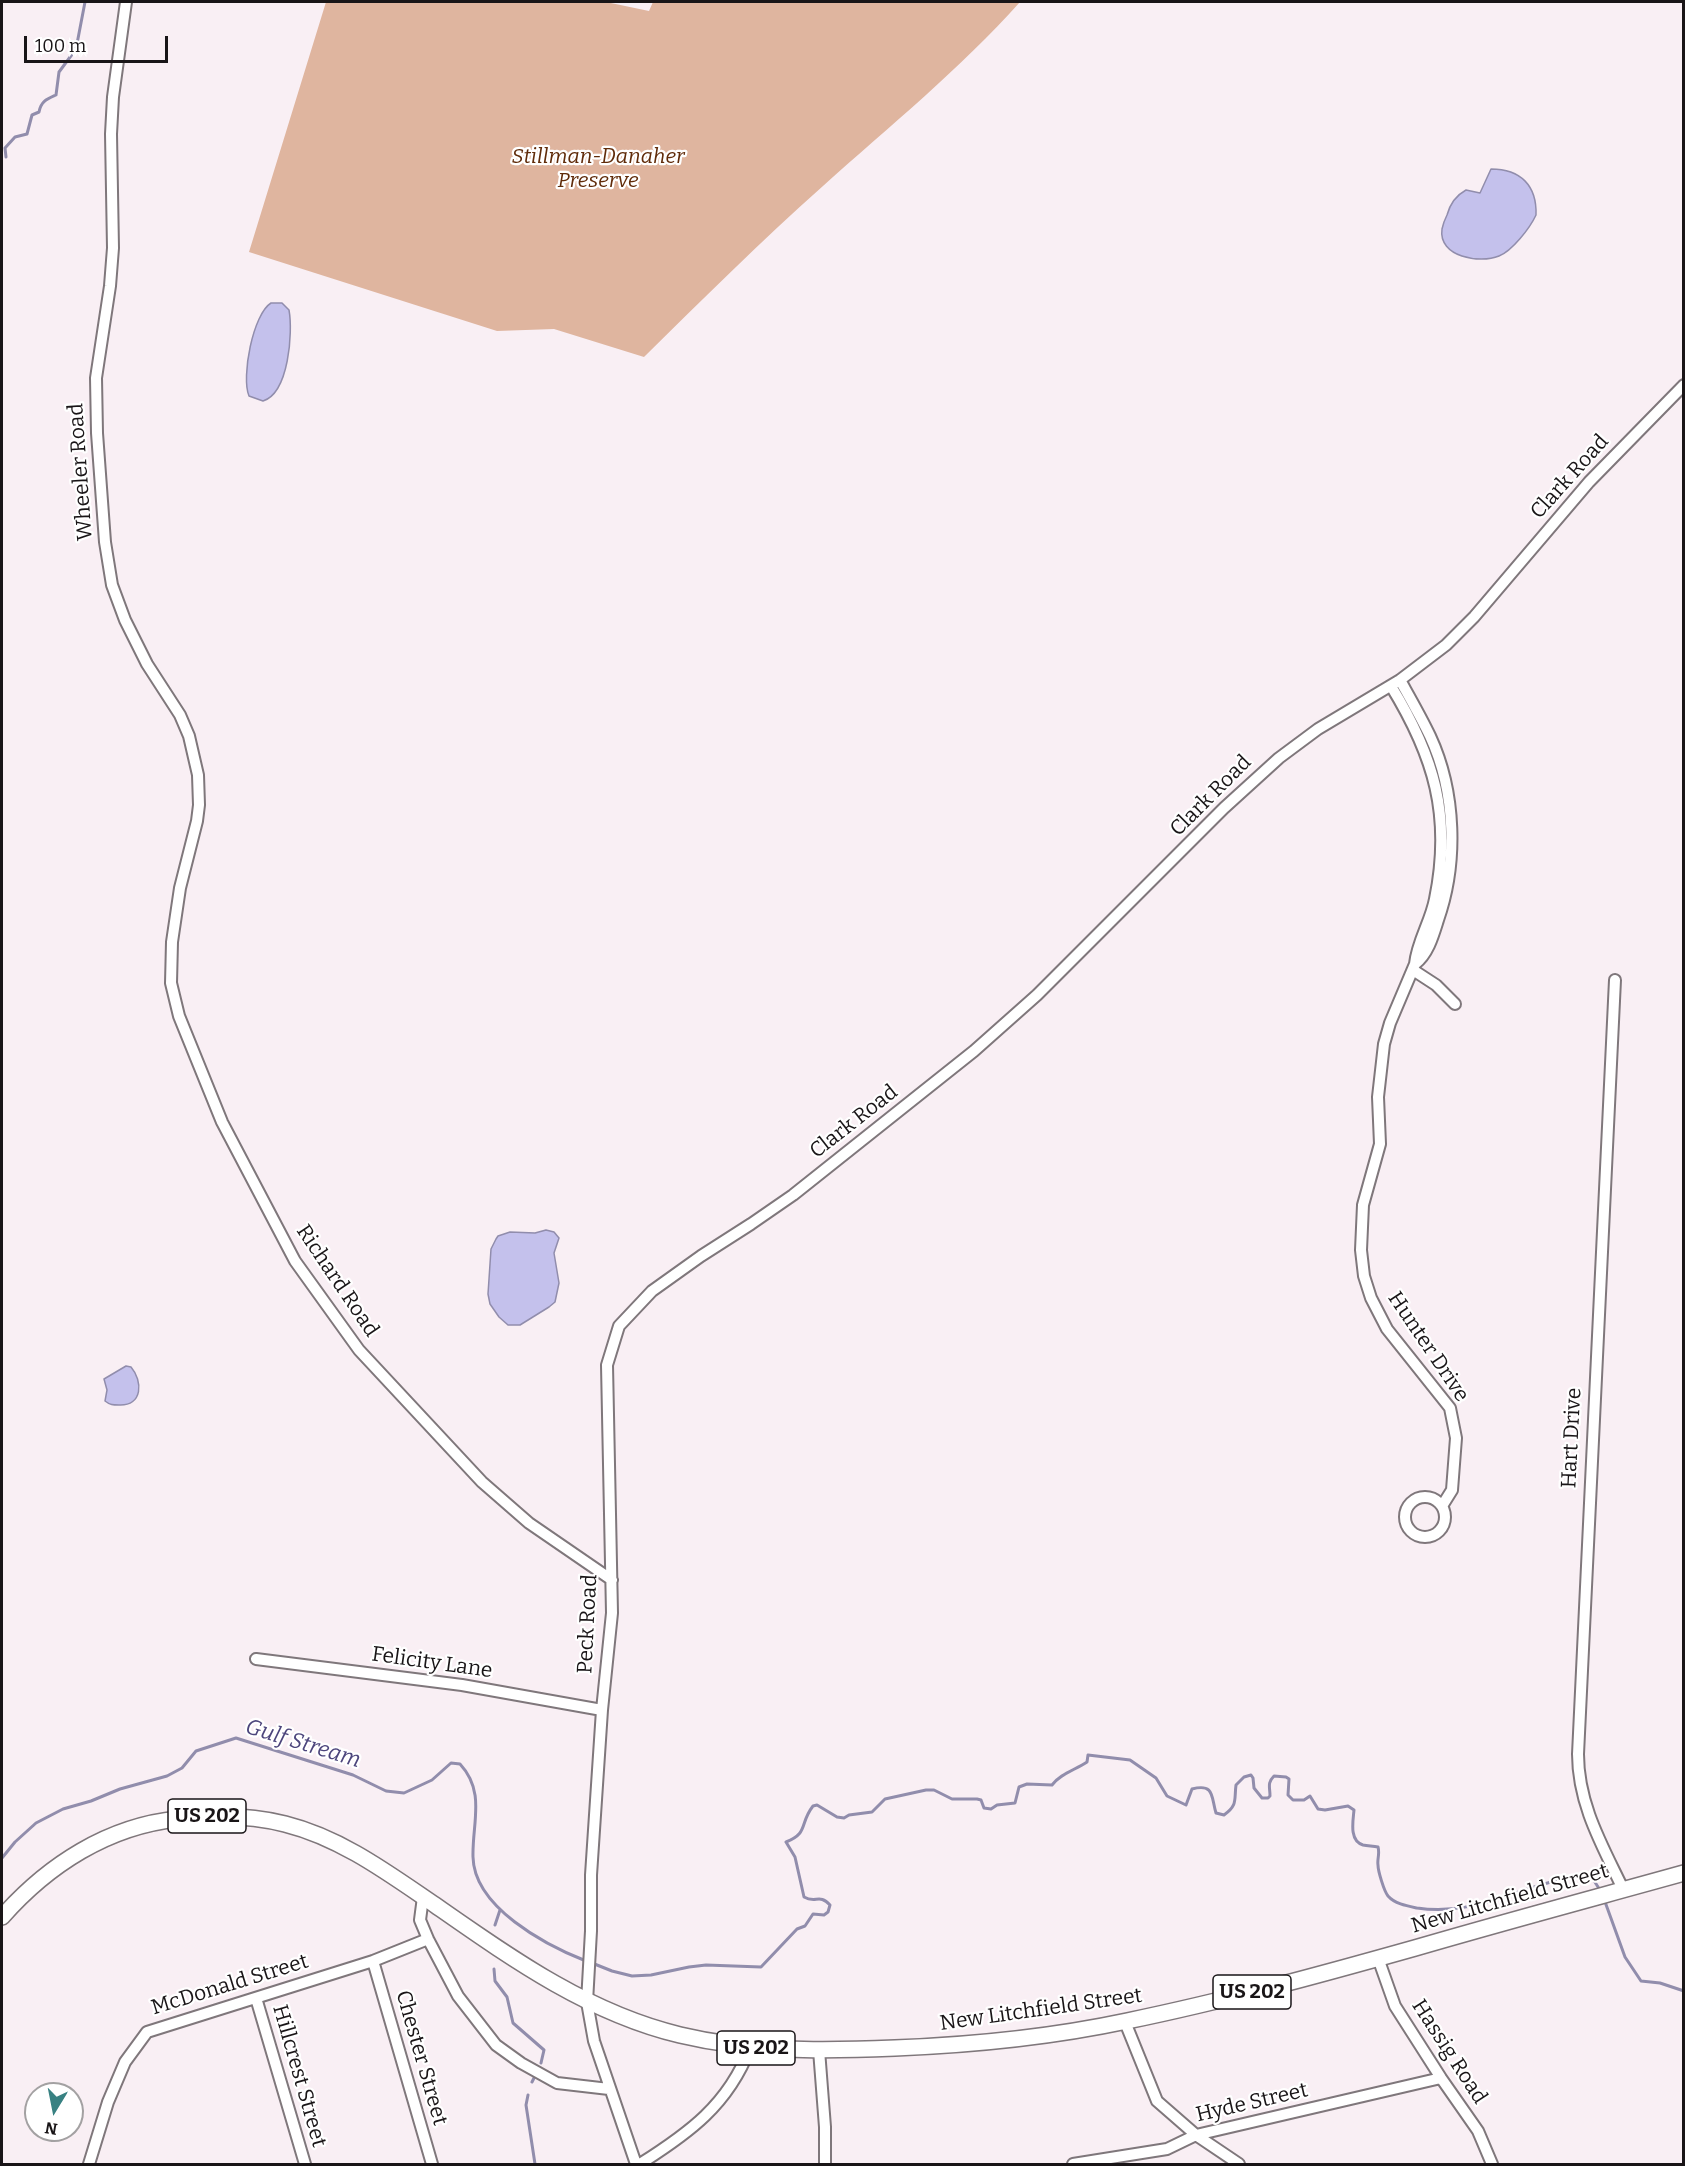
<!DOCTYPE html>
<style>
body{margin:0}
#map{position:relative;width:1685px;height:2166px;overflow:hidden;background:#f9eff4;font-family:Bitter,serif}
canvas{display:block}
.frame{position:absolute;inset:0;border:3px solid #191517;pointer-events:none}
.north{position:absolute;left:24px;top:2082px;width:60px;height:60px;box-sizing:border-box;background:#fff;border:2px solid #a3a1a2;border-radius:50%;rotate:190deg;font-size:16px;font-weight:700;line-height:24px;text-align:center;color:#191517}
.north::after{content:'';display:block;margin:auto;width:21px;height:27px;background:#388182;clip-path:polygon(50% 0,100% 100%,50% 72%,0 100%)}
.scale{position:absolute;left:24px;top:36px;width:144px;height:27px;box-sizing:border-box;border:3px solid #191517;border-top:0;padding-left:8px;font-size:18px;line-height:21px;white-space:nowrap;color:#191517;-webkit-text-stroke:4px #fff;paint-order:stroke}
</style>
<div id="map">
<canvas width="1685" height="2166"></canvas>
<div class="frame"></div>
<div class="north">N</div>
<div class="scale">100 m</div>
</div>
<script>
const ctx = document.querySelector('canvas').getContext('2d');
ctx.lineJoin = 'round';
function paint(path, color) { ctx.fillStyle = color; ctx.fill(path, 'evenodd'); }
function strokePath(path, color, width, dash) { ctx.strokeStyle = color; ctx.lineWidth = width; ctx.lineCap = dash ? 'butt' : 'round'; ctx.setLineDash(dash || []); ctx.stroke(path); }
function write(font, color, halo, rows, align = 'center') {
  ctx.font = font + ' Bitter,serif'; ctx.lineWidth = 4.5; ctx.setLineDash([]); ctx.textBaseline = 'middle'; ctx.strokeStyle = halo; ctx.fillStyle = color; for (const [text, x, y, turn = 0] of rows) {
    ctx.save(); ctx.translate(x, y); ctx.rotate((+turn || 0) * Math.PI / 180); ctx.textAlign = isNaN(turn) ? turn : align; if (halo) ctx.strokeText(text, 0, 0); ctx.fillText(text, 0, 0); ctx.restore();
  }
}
paint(new Path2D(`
 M326,2h280l43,9 4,-9h367c-60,67 -130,124 -197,184 -62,55 -120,113 -179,171l-90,-28 -57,2 -248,-79z`), '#dfb59f');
const water = new Path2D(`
 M1491,169c30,0 46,17 45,46 -6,13 -24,36 -37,41 -19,8 -61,1 -57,-27 1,-5 3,-10 5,-14 3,-11 8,-19 19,-25l14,3z
 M271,303h11l7,7c4,22 0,83 -26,91l-14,-5c-8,-19 4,-82 22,-93z
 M546,1230l8,2 5,6 -5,15 5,30 -4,19 -6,5 -29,18h-12l-9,-8 -9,-13 -2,-10 3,-45 5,-10 2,-3 12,-4 25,1z
 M126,1366l5,1c12,14 12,39 -12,38 -6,0 -9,0 -14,-4l2,-11 -3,-11z`);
paint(water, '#c4c1ec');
strokePath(water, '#918dac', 1.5);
strokePath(new Path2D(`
 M6,157l-1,-9 10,-11 12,-3 5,-19 7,-3c2,-11 8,-13 17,-17l3,-23 17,-23 9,-47
 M2,1858l13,-16 21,-19 27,-14 28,-8 29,-12 47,-13 15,-8 14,-17 40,-13 117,37 33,16 18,2 28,-13 19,-17 9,1c26,28 12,59 13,93 1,50 72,88 113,104
 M1604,1899l21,58 16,24 19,2 24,8
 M495,1925l5,-15
 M592,1963l20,8 20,5 19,-1 38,-8 17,-2 55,2 36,-38 8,-3 8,-12 11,1 4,-3 2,-7c-11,-12 -14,-1 -26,-8l-9,-40 -9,-15c23,-9 13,-18 27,-36l4,-1 20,12 7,1 5,-3 23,-3 13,-13 41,-9h8l18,9h25l4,1 3,8 7,1 6,-4 18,-2 4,-16 8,-3 25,1c8,-11 23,-15 35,-23l1,-7 42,5 26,18 11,18 19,9 6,-16c23,-6 19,8 24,24l8,2c14,-10 10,-15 12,-30l8,-8 7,-2 2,3 1,10 8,10h6l2,-2c0,-9 -3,-13 4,-20l12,1 3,2 -1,16 5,5h11l6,-4 8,13 7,1 23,-4 6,4c-1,11 -5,31 9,35 5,1 10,1 15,2 2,7 -1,12 0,18 0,6 6,26 10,31 7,8 19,10 29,12 51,8 90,-15 138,-27 12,-3 24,-8 36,-5l9,14
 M494,1969l1,12 12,16 6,26 31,27 -3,13
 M532,2082l2,-4
 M528,2095l-2,10 9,59`), '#918dac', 3);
const minor = new Path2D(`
 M126,2l-13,95 -2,37 2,114 -3,38 -14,92 1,55 8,109 7,43 13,35 22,44 33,51 9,21 9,39 1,30 -2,16 -17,67 -8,54 -1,41 8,33 43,106 73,139 64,89 123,132 47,41 83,57
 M1391,686c43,70 61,130 44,213 -4,22 -18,43 -20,65 13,-10 18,-28 23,-44 20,-57 18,-128 -8,-184 -9,-19 -20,-38 -30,-56
 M1415,964l-25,59 -6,21 -6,53 2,47 -17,61 -2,45 3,26 7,22 16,31 63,79 6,30 -4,52 -10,16
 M1413,970l23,15 19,19
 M1615,980l-37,774c0,50 24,91 45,135
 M1405 1517a20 20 0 1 1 40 0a20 20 0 1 1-40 0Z
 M256,1659l206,26 140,25
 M423,1897l-3,23 8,19 30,57 38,49 25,18 36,20 52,6
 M1378,1958l17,48 46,72 37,53 14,33
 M373,1961l59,203
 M256,1998l49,166
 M1125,2022l32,79 39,34 43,29
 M819,2050l6,77v37
 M89,2164l19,-62 17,-40 22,-30 226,-71 55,-22
 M636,2164l-42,-123 -7,-39 4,-71v-56l11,-165 10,-97 -5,-248 12,-39 33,-35 49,-35 50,-32 42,-29 181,-144 63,-56 187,-187 55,-50 39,-29 82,-49 46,-35 28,-28 115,-135 95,-97
 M640,2164c49,-31 88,-59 110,-116
 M1073,2164l94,-15 29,-14 245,-57`);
const highway = new Path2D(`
 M2,1917c46,-52 106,-91 176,-98 36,-4 72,-4 107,5 56,14 103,49 150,81 76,53 153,108 245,130 71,17 142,16 215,13 76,-3 157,-11 232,-27 97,-20 192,-46 288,-73 89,-26 179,-50 269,-75`);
strokePath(minor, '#7f777b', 14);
strokePath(highway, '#7f777b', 18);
strokePath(minor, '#fff', 10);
strokePath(highway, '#fff', 15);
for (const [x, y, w] of [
 [207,1816,78],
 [1252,1992,78],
 [756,2048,78]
]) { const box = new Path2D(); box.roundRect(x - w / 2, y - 17, w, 34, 4.5); ctx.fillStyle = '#fff'; ctx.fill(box); strokePath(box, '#191517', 1.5); }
write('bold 20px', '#191517', null, [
 ["US 202",207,1816],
 ["US 202",1252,1992],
 ["US 202",756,2048]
]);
write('italic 21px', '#602b09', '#fff', [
 ["Stillman-Danaher",598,157],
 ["Preserve",598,181]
]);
write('21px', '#191517', '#fff', [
 ["Wheeler Road",81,472,-94],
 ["Clark Road",1570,477,-48],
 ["Clark Road",1211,796,-45],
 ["Clark Road",854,1122,-38],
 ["Richard Road",337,1281,56],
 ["Hunter Drive",1428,1347,56],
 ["Hart Drive",1572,1438,-87],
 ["Peck Road",588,1624,-87],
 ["Felicity Lane",432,1663,8],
 ["New Litchfield Street",1510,1899,-16],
 ["McDonald Street",230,1985,-17],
 ["New Litchfield Street",1041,2010,-8],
 ["Hassig Road",1449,2052,57],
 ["Chester Street",421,2058,74],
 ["Hillcrest Street",299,2076,74],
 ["Hyde Street",1252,2103,-13]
]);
write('italic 22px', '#4c457c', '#fff', [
 ["Gulf Stream",303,1744,17]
]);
</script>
